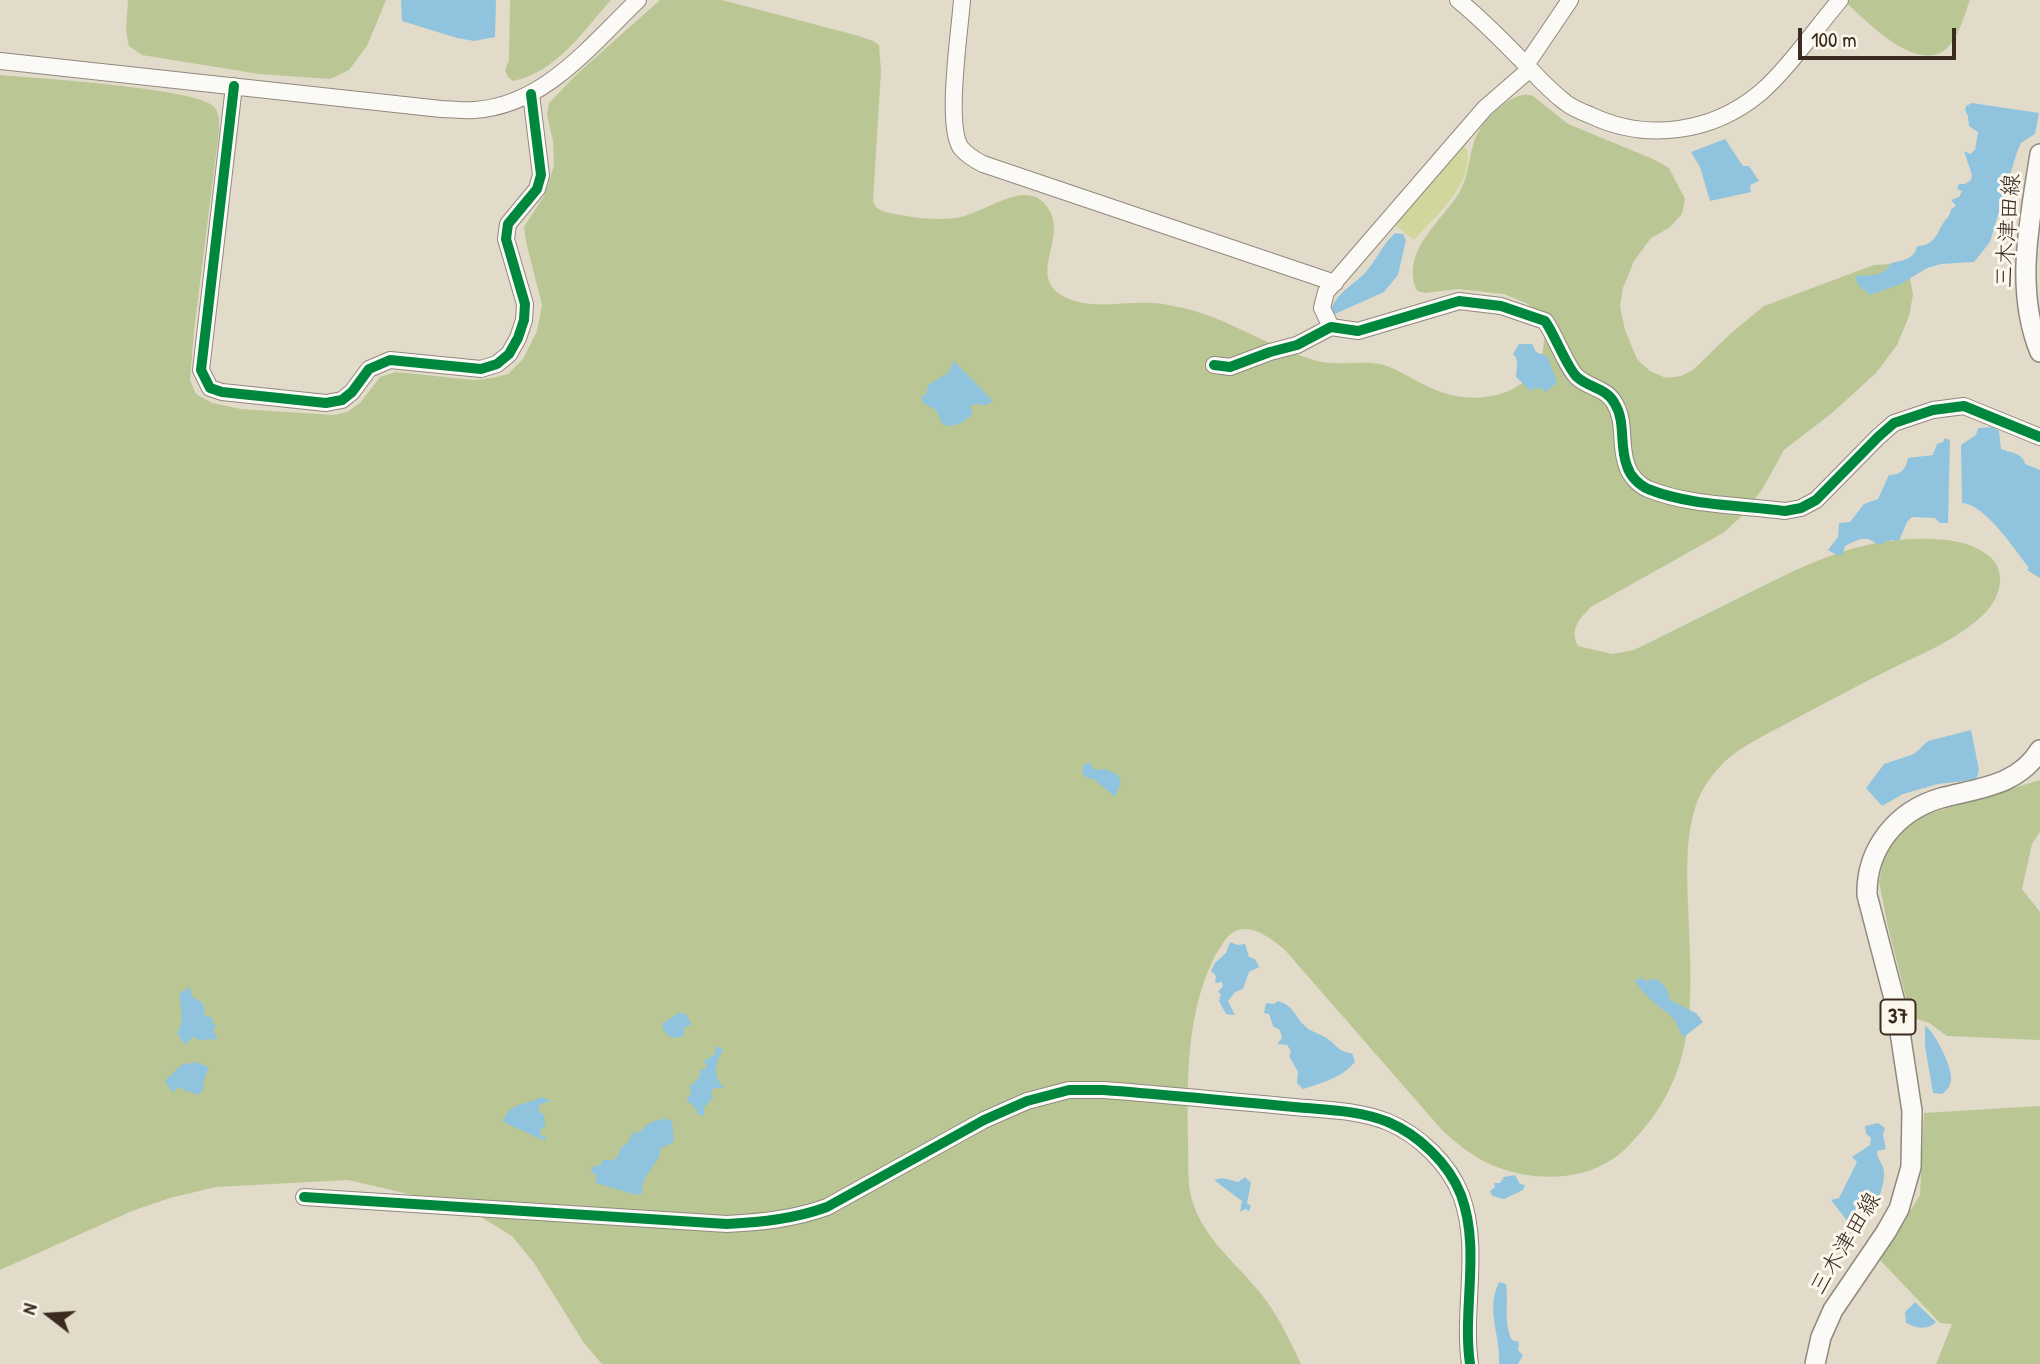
<!DOCTYPE html>
<meta charset="utf-8">
<style>
body{margin:0}
#map{position:relative;width:2040px;height:1364px;overflow:hidden;background:#e2dbca;font-family:"Patrick Hand",sans-serif}
canvas{display:block}
.north{position:absolute;left:14px;top:1280px;width:70px;height:70px;-webkit-text-stroke:5px #fbf7ec;paint-order:stroke;rotate:287deg;font-size:19px;font-weight:700;line-height:28px;text-align:center;color:#3b2a1e}
.north::after{content:'';display:block;margin:auto;width:24px;height:32px;background:#3b2a1e;clip-path:polygon(50% 0,100% 100%,50% 72%,0 100%)}
.scale{position:absolute;left:1798px;top:28px;width:158px;height:32px;box-sizing:border-box;border:4px solid #3b2a1e;border-top:0;padding-left:9px;font-size:21px;line-height:24px;white-space:nowrap;color:#3b2a1e;-webkit-text-stroke:5px #fbf7ec;paint-order:stroke}
</style>
<div id="map">
<canvas width="2040" height="1364"></canvas>
<div class="north">N</div>
<div class="scale">100 m</div>
</div>
<script>
const ctx = document.querySelector('canvas').getContext('2d');
ctx.lineJoin = 'round';
function paint(path, color) { ctx.fillStyle = color; ctx.fill(path, 'evenodd'); }
function strokePath(path, color, width, dash) { ctx.strokeStyle = color; ctx.lineWidth = width; ctx.lineCap = dash ? 'butt' : 'round'; ctx.setLineDash(dash || []); ctx.stroke(path); }
function write(font, color, halo, rows, align = 'center') {
  ctx.font = font + ' "Patrick Hand","Klee One",sans-serif'; ctx.lineWidth = 6; ctx.setLineDash([]); ctx.textBaseline = 'middle'; ctx.strokeStyle = halo; ctx.fillStyle = color; for (const [text, x, y, turn = 0] of rows) {
    ctx.save(); ctx.translate(x, y); ctx.rotate((+turn || 0) * Math.PI / 180); ctx.textAlign = isNaN(turn) ? turn : align; if (halo) ctx.strokeText(text, 0, 0); ctx.fillText(text, 0, 0); ctx.restore();
  }
}
paint(new Path2D(`
 M1457,141l10,8c7,36 -32,67 -53,91l-25,-20z`), '#d1d79c');
paint(new Path2D(`
 M128,0h258l-19,46 -18,24 -19,9 -71,-5 -117,-19 -13,-9 -3,-15z
 M510,0h101c-28,31 -54,72 -98,81l-5,-4 -3,-7 4,-10z
 M660,0h62l137,36 14,5 6,4 2,26 -8,130 3,6 6,4c24,6 50,10 74,7 22,-3 56,-28 75,-22 8,1 13,6 17,12 21,31 -24,70 19,90 26,12 57,3 85,5 10,0 21,3 31,5 40,9 75,32 113,46 11,4 25,9 36,9 15,1 33,-2 48,1 20,5 39,20 58,27 33,13 80,8 100,-25 6,-12 6,-29 8,-42l-18,-20 -24,-10 -46,-5 -33,4 -8,-2c-17,-39 23,-68 42,-98 10,-17 9,-33 15,-51 5,-18 38,-54 59,-46l35,28 85,35 16,9 16,31 -3,15 -13,14 -18,10 -17,23 -11,27 -3,18 5,24 12,29 13,12 16,7 15,-2 12,-6 37,-36 34,-28 110,-41 18,-1 13,6 5,8 3,17 -4,21 -12,29 -21,28 -44,40 -48,37 -21,38 -20,27 -20,18 -132,74c-11,11 -22,22 -13,39l34,8 22,-4c41,-20 82,-41 123,-61 58,-29 109,-53 176,-50 19,1 35,3 52,14 22,14 18,41 1,59 -23,24 -58,39 -87,53 -35,17 -70,36 -104,54 -22,12 -46,23 -65,38 -12,10 -23,24 -30,38 -15,33 -13,73 -12,109 3,83 13,160 -47,228 -9,10 -18,21 -30,28 -33,22 -82,21 -119,5 -19,-8 -35,-21 -50,-35l-158,-181c-13,-10 -34,-28 -52,-16 -6,4 -12,15 -16,21 -30,57 -29,126 -28,188 1,21 -2,44 6,64 14,39 51,64 74,97 13,19 23,40 33,61h-699l-18,-21 -50,-80 -22,-27 -31,-19 -42,-16 -91,-21 -132,7 -46,11 -38,13 -132,59v-1195c34,3 195,13 213,31 7,6 6,16 6,25l-25,200 -4,49 6,14 16,9 29,6 92,6 14,-3 13,-9 20,-26 16,-5 78,8 18,-2 16,-4 15,-15 14,-28 5,-26 -16,-63 -2,-15 20,-31 10,-30 -1,-25 -6,-26 2,-12 28,-29z
 M1843,0h127c-5,13 -9,29 -17,41 -29,43 -87,-21 -110,-41z
 M2040,780v52l-8,12 -10,45 18,23v128l-93,-4 -18,-13 -18,-6 -23,-90 -9,-45 5,-28 28,-35z
 M2040,1106v258h-104l16,-40 -12,-1 -60,-63 40,-65 4,-82z`), '#bac794');
paint(new Path2D(`
 M401,0h95l-1,37 -21,4 -17,-3 -55,-17z
 M1972,103l67,10 -4,21 -14,9 -4,9 -27,90 -16,20 -33,2 -14,4 -26,16 -31,11 -12,-10 -2,-7 3,-3c12,2 26,0 32,-12 11,-2 24,-4 26,-17 16,0 19,-10 25,-21 4,-7 8,-8 9,-16l5,-3 -5,-6 8,-3 3,-6 -5,-2 2,-5h6l6,-4 1,-5 -8,-24 6,3 5,-4 3,-18 -9,-6 -1,-10 -3,-6 1,-4z
 M1725,139l18,27h6l10,15 -9,4 1,7 -41,9 -10,-34 -9,-15z
 M1395,233l8,1 3,6 -8,35 -14,17 -49,22 -4,-3c3,-16 23,-27 33,-37 12,-13 18,-29 31,-41z
 M1519,344h13l4,8 12,5 9,26 -12,9 -4,-4h-7l-3,3 -15,-14c0,-9 4,-17 -3,-23z
 M954,361l39,40 -6,4 -13,-1 -4,3 3,6c-7,9 -18,15 -30,12l-7,-15 -13,-7 -2,-6 5,-3 2,-9 20,-12z
 M1992,427l7,4 2,18c10,4 22,4 24,15l15,6v108l-13,-8 2,-2c-15,-19 -43,-63 -67,-65l-1,-58 15,-10 2,-7z
 M1945,438l5,2 -2,83h-8l-5,-5 -23,-1 -5,5 -8,19 -8,-1 -13,5c-13,-11 -19,-5 -33,1l-3,9h-5l-9,-5 10,-13 1,-14 11,-1 14,-18 14,-5 11,-24c12,0 17,-6 19,-17l25,-3 4,-11 6,-2z
 M1971,730l8,40 -2,7 -4,3 -35,4 -35,10 -21,12 -16,-18 18,-24 30,-10 14,-13z
 M1089,762l6,8 10,-1 13,6 3,8 -6,14 -21,-18 -7,-1 -5,-5 1,-7z
 M1230,942l8,3 7,-1 4,13 6,2 4,8 -10,5 -6,17 -8,3 -7,9 7,14 -9,-1 -7,-13 2,-7 -3,-2 5,-6 -1,-4 -7,1 1,-7 -5,-5 4,-8 11,-10z
 M1640,976l5,5 11,-2c9,6 12,10 14,21l26,13 7,9 -19,15c-6,-6 -6,-14 -12,-20 -5,-6 -13,-9 -19,-15 -6,-6 -14,-14 -19,-22h5z
 M190,987l2,9 11,7 2,13 8,2 -1,4 4,3 -3,6 5,8 -19,1 -6,-3 -8,8 -8,-12c9,-13 2,-26 3,-40z
 M1278,1001c18,6 15,14 27,25 6,6 13,7 20,11 10,6 14,16 27,16l3,9c-14,16 -33,21 -52,27l-6,-6 1,-11 -9,-16 2,-5 -4,-6 -10,-1 5,-6 -2,-8 -7,-4 -4,-12 -5,-1 2,-10 8,1z
 M678,1013l8,1 5,9 -1,3 -6,1v9l-12,2 -8,-6 -2,-8z
 M1925,1026c10,5 28,43 26,54 -1,7 -4,10 -9,14l-9,-1 -8,-47z
 M716,1046l8,4c-10,11 -11,27 0,38h-9l-4,4 2,5 -9,11v8l-7,-2v-4l-11,-11 5,-5 -2,-9h4l7,-10v-5l7,-3 -3,-6 11,-7z
 M196,1062l13,5 -6,15 1,6 -5,7 -22,-8 -4,6 -8,-12 16,-16z
 M541,1097l10,4 -11,3 -2,7 6,4 1,13h-4l-1,6 3,3 3,-1 -1,5 -42,-19c6,-21 24,-16 38,-25z
 M665,1118l7,3 2,20 -7,5 -6,1c-1,4 -1,8 -3,11 -7,14 -16,18 -16,36l-6,1 -40,-12v-8l-4,-2 -1,-5 11,-4v-4h11l5,-4 3,-9 6,-3 6,-11 7,-1c6,-7 12,-12 21,-12z
 M1878,1123l7,5 -2,7 3,14 -9,2c0,9 7,13 7,22 1,12 -8,32 -13,43l-11,-1 -6,7 6,9 -9,-5 -20,-26 8,-2 18,-36 -5,-5 18,-12 1,-7 -5,-4 -1,-8z
 M1515,1175l5,9 5,1 -2,5 -19,9 -12,-3 -2,-5 5,-4 -1,-4h6l4,-6z
 M1245,1177l6,6 -4,20 4,3 -2,5 -4,-2 -5,3 2,-11 -28,-21 8,-2 16,4z
 M1499,1282l7,2c3,19 -3,38 6,56l7,2 -1,8 5,5 -5,9h-19c2,-30 -14,-52 0,-82z
 M1915,1302l21,20c-10,9 -19,6 -30,1l-1,-11z`), '#90c4de');
const minor = new Path2D(`
 M962,0c-2,30 -17,126 -1,148 6,7 14,12 22,16l352,119
 M1458,0c26,21 50,46 73,70 11,12 22,23 35,33 7,5 16,9 24,12 56,27 122,18 170,-22 27,-23 56,-65 80,-93
 M0,61l441,48c11,0 22,2 33,1 70,-4 117,-65 164,-110
 M1526,65l44,-65
 M234,86l-33,284 9,18 12,4 104,11 16,-3 10,-8 17,-23 21,-9 91,9 16,-5 12,-10 9,-16 6,-18 1,-16 -19,-65 2,-15 29,-35 4,-14 -10,-81
 M1331,327l-9,-19 4,-16 159,-184 45,-39
 M1214,365l16,2 40,-15 27,-7 34,-18 27,4 101,-30 42,5 44,15c10,14 22,47 32,56 12,11 30,11 38,27 11,18 4,42 12,62 3,10 12,19 21,23 42,17 93,16 137,22l16,-3 15,-8 62,-63 16,-14 39,-13 31,-4 76,31
 M304,1197l423,27c35,-2 67,-5 100,-17l157,-87 43,-19 42,-11h35c64,5 127,11 190,17 32,3 64,3 94,15 31,13 61,42 73,73 20,54 1,114 9,169`);
const major = new Path2D(`
 M2040,154c-10,65 -26,135 0,198
 M1815,1364l6,-27 12,-27 53,-78 13,-23 12,-42 1,-56 -16,-105 -29,-111c-1,-46 29,-84 74,-97 37,-10 77,-12 99,-48`);
strokePath(minor, '#90897e', 18);
strokePath(major, '#90897e', 22);
strokePath(minor, '#fbfaf7', 16);
strokePath(major, '#fbfaf7', 19);
strokePath(new Path2D(`
 M234,86l-33,284 9,18 12,4 104,11 16,-3 10,-8 17,-23 21,-9 91,9 16,-5 12,-10 9,-16 6,-18 1,-16 -19,-65 2,-15 29,-35 4,-14 -10,-81
 M1214,365l16,2 40,-15 27,-7 34,-18 27,4 101,-30 42,5 44,15c10,14 22,47 32,56 12,11 30,11 38,27 11,18 4,42 12,62 3,10 12,19 21,23 42,17 93,16 137,22l16,-3 15,-8 62,-63 16,-14 39,-13 31,-4 76,31
 M304,1197l423,27c35,-2 67,-5 100,-17l157,-87 43,-19 42,-11h35c64,5 127,11 190,17 32,3 64,3 94,15 31,13 61,42 73,73 20,54 1,114 9,169`), '#00873e', 10);
for (const [x, y, w] of [
 [1898,1017,35]
]) { const box = new Path2D(); box.roundRect(x - w / 2, y - 17.5, w, 35, 5); ctx.fillStyle = '#fbf7ec'; ctx.fill(box); strokePath(box, '#3b2a1e', 2); }
write('bold 21px', '#3b2a1e', null, [
 ["37",1898,1017]
]);
write('23px', '#3b2a1e', '#fbf7ec', [
 ["三木津田線",2009,231,-86],
 ["三木津田線",1846,1244,-59]
]);
</script>
